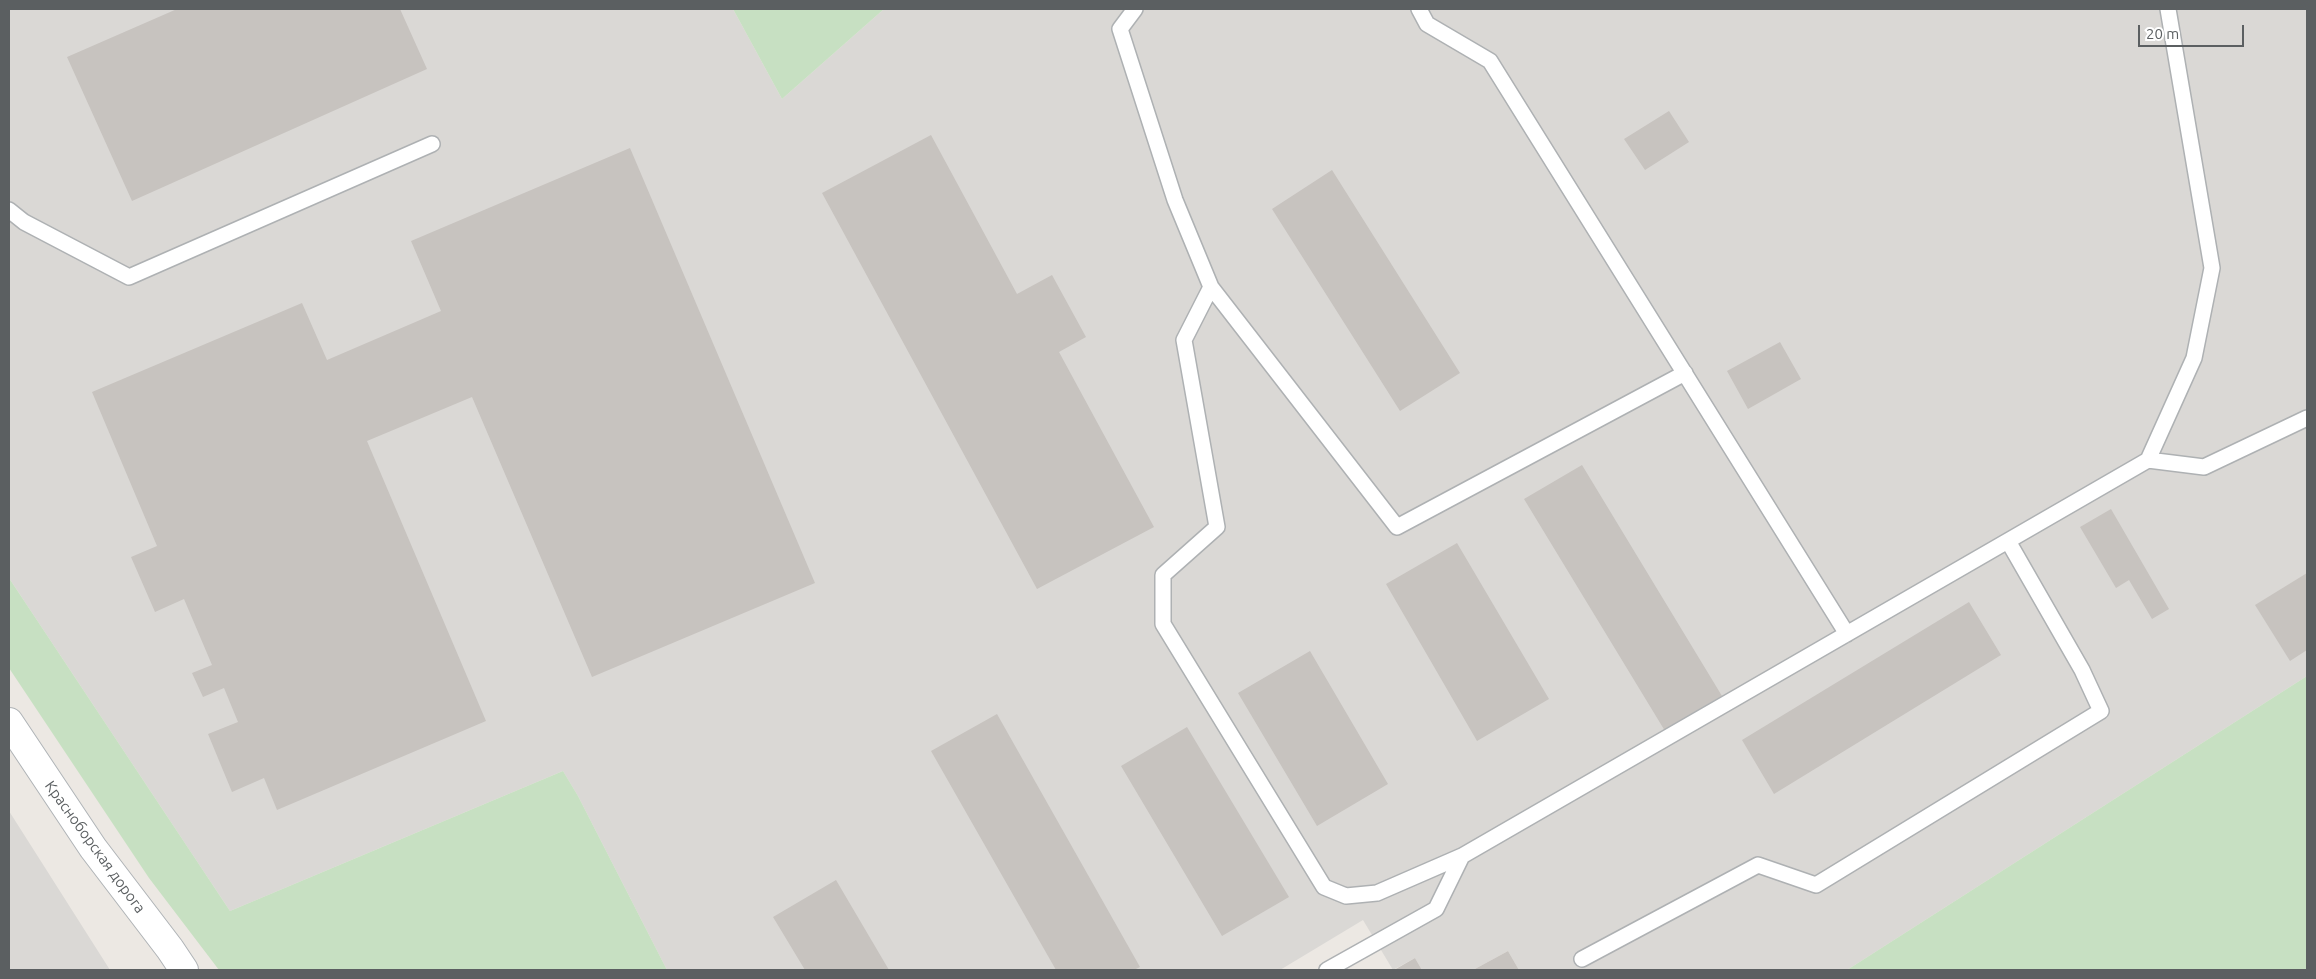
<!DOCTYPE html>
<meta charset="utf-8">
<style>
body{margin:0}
#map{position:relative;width:2316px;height:979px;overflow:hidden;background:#ece8e3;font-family:Ubuntu,sans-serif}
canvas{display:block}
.frame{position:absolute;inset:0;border:10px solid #5b5f61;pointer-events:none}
.scale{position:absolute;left:2138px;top:25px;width:106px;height:22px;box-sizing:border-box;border:2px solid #5b5f61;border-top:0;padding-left:6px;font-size:15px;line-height:18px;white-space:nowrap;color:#5b5f61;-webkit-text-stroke:4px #fff;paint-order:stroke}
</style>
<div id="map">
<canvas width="2316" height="979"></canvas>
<div class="frame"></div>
<div class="scale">20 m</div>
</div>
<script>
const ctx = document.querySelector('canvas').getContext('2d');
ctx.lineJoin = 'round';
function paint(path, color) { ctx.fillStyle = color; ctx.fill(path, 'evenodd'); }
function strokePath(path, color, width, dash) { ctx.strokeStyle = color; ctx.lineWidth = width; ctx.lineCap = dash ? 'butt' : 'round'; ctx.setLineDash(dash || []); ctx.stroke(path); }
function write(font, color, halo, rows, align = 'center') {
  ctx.font = font + ' Ubuntu,sans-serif'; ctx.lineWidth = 4; ctx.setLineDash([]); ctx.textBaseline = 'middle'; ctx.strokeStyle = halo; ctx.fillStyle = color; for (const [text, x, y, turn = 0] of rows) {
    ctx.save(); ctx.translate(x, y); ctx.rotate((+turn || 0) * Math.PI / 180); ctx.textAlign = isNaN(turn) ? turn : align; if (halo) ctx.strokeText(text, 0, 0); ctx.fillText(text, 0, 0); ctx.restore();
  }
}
paint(new Path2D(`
 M9,9h724l49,90 102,-90h1423v667l-460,294h-328l-11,-19 -35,19h-51l-7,-12 -22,12 -30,-50 -83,50h-613l-89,-174 -15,-25 -333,140 -221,-333z
 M9,811l101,159h-101z`), '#dad8d5');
paint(new Path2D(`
 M733,9h151l-102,90z
 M9,578l221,333 333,-140 15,25 89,174h-448l-70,-92 -140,-210z
 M2307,676v294h-460z`), '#c7e0c2');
paint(new Path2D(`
 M177,9h223l27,60 -295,132 -65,-144z
 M1669,111l20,31 -44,28 -21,-31z
 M931,135l86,159 35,-19 34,62 -27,15 95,175 -117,62 -215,-396z
 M630,148l185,435 -223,94 -120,-280 -105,44 119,280 -209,89 -13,-32 -32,14 -24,-58 30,-12 -14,-34 -21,9 -11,-24 20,-8 -28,-66 -29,13 -24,-55 26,-11 -65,-154 210,-89 25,57 114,-49 -30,-70z
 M1332,170l128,203 -60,38 -128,-202z
 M1780,342l21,37 -53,30 -21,-38z
 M1582,465l140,231 -57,35 -141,-232z
 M2111,509l58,100 -17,10 -23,-39 -13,8 -36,-61z
 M1457,543l92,156 -72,42 -91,-157z
 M2307,573v77l-17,11 -35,-56z
 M1969,602l32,53 -227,139 -32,-54z
 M1310,651l78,133 -71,42 -79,-133z
 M997,714l143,253 -6,3h-78l-125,-219z
 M1187,727l102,170 -67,39 -101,-170z
 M836,880l53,90h-84l-32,-53z
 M1508,951l11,19h-46z
 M1415,958l7,12h-28z`), '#c7c3bf');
const lane = new Path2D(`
 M1135,9l-15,20 55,171 36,87 186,240 288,-154
 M1419,9l8,15 63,37 357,573
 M9,210l15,12 105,55 303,-133
 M1211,287l-27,53 33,187 -54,48v49l161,263 22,9 31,-3 85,-37
 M2148,460l56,7 103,-49
 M1582,959l176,-94 58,20 285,-174 -19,-41 -74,-129
 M1327,970l109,-61 26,-53 686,-396 46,-102 18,-90 -44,-259`);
const secondary = new Path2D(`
 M9,722l84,126 77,101 14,21`);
strokePath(lane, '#aeb1b3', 18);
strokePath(secondary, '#afb3b6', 30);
strokePath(lane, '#fff', 15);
strokePath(secondary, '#fff', 28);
write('15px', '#5b5f61', '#fff', [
 ["Красноборская дорога",95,847,54]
]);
</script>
